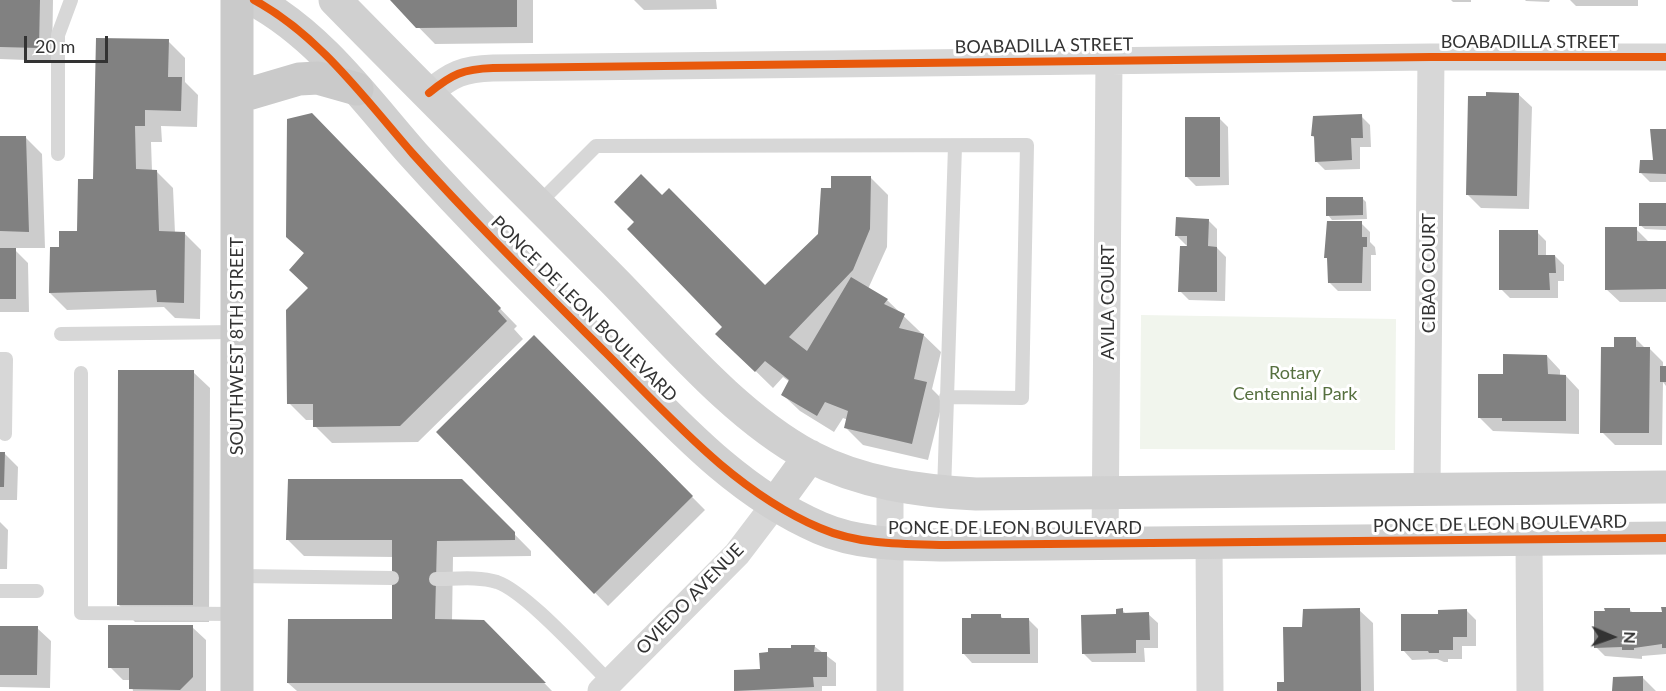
<!DOCTYPE html>
<style>
body{margin:0}
#map{position:relative;width:1666px;height:691px;overflow:hidden;background:#fff;font-family:Lato,sans-serif}
canvas{display:block}
.north{position:absolute;left:1582px;top:607px;width:60px;height:60px;-webkit-text-stroke:4px #fff;paint-order:stroke;rotate:92deg;font-size:16px;font-weight:700;line-height:24px;text-align:center;color:#333}
.north::after{content:'';display:block;margin:auto;width:21px;height:27px;background:#333;clip-path:polygon(50% 0,100% 100%,50% 72%,0 100%)}
.scale{position:absolute;left:24px;top:36px;width:84px;height:27px;box-sizing:border-box;border:3px solid #333;border-top:0;padding-left:8px;font-size:18px;line-height:21px;white-space:nowrap;color:#333;-webkit-text-stroke:4px #fff;paint-order:stroke}
</style>
<div id="map">
<canvas width="1666" height="691"></canvas>
<div class="north">N</div>
<div class="scale">20 m</div>
</div>
<script>
const ctx = document.querySelector('canvas').getContext('2d');
ctx.lineJoin = 'round';
function paint(path, color) { ctx.fillStyle = color; ctx.fill(path, 'evenodd'); }
function strokePath(path, color, width, dash) { ctx.strokeStyle = color; ctx.lineWidth = width; ctx.lineCap = dash ? 'butt' : 'round'; ctx.setLineDash(dash || []); ctx.stroke(path); }
function write(font, color, halo, rows, align = 'center') {
  ctx.font = font + ' Lato,sans-serif'; ctx.lineWidth = 6; ctx.setLineDash([]); ctx.textBaseline = 'middle'; ctx.strokeStyle = halo; ctx.fillStyle = color; for (const [text, x, y, turn = 0] of rows) {
    ctx.save(); ctx.translate(x, y); ctx.rotate((+turn || 0) * Math.PI / 180); ctx.textAlign = isNaN(turn) ? turn : align; if (halo) ctx.strokeText(text, 0, 0); ctx.fillText(text, 0, 0); ctx.restore();
  }
}
paint(new Path2D(`
 M1141,315l255,4 -1,131 -255,-1z`), '#f1f5ed');
paint(new Path2D(`
 M0,0h53l-1,61 -52,-2z
 M392,0h141v43l-98,1z
 M634,0h82l1,9 -73,1z
 M1451,0h20v2h-18z
 M1525,0h25l-1,2 -23,-1z
 M1570,0h68v6h-62z
 M168,41l17,17v24l13,13 -1,32 -36,-1 1,16h-11l1,29h4l17,17 2,45h9l17,17 -1,69 -25,-1 -11,-11 -97,3 -17,-17 10,-45 18,-15 17,-52z
 M1518,94l14,13 -3,102 -48,-1 -14,-14z
 M1361,116l9,9 1,22h-11v22l-35,1 -9,-9 -1,-23 -3,-2z
 M1219,118l9,9 1,58 -33,1 -9,-9z
 M1666,131v51h-16l-9,-9 13,-12z
 M329,132l188,194 -3,3 9,10 -105,103 -86,1 -17,-17v-6h-9l-17,-17 20,-115 -4,-34 -18,-18z
 M0,137h25l17,17 3,94h-32l15,15 1,49h-29z
 M871,178l17,17 -1,52 -19,42 19,11 54,52 -9,37 11,11 -15,60 -65,-15 -17,-17 2,-8 -5,-2 -9,14 -34,-21 -17,-16 7,-13 -7,-5 -10,11 -39,-38 -72,-153 103,90 55,-52 12,-45z
 M1362,198l4,4 1,17 -35,1 -4,-5z
 M1666,205v25l-21,-1 -5,-4z
 M1208,220l9,9v19l9,9 -1,44 -36,-1 -9,-9 9,-43 -12,-12z
 M1361,223l9,9v10l5,5 1,8h-5v36h-33l-9,-9v-21l-3,-4z
 M1636,229l14,14h16v59h-46l-14,-13z
 M1537,232l9,9v15h9l9,9v16h-6v17h-48l-9,-9z
 M534,337l171,173 -97,96 -170,-174z
 M1636,339l9,9h4l14,14v6h3v46v-28l-3,-4 -1,63h-47l-13,-13 13,-84z
 M1547,356l13,14v6h6l13,14v44l-86,-3 -14,-14 25,-41z
 M193,372l17,16 -1,234h-74l-16,-17z
 M0,453h4l14,14 -1,33h-17z
 M462,481l69,70v5l-78,1 -1,64h32l68,70h-255l-9,-8 106,-63v-63l-90,-1 -17,-17z
 M0,522l8,8 -1,39h-7z
 M1666,608v46l-24,2v3l-37,-3 -9,-9 33,-38 4,4h30z
 M1122,610l4,4h22l10,9v25h-14l1,14h-53l-9,-9z
 M1359,610l14,13 1,68h-96l7,-7 19,-56z
 M1467,611l9,9v26h-14v13h-14v3h-4l-7,-3 -25,1 -9,-10 37,-35z
 M1000,615l4,5h25l9,9v34h-66l-9,-10z
 M192,627l14,13v51h-73l-2,-11h-8l-13,-13z
 M0,628h37l14,13 -1,47 -50,-1z
 M814,646l22,17v23h-14v5h-86l-1,-20h26z
 M1643,678l13,13h-42z`), '#0003');
paint(new Path2D(`
 M0,0h40l-1,48 -39,-1z
 M390,0h127v27l-101,1z
 M96,38l73,1 -1,38h14l-1,34 -36,-1v16h-10l1,43 21,1 2,61 26,1 -1,71 -27,-1 -1,-12 -107,3 1,-46h9v-16h18l1,-52h15z
 M1486,92l33,1 -2,103 -51,-1 2,-99h18z
 M312,113l189,195 -3,3 9,10 -107,105 -87,1v-23h-26l-1,-94 22,-22 -19,-18 15,-17 -18,-16 1,-118z
 M1362,114l1,24h-12l1,22 -37,2 -1,-26h-3l2,-20z
 M1185,117h35v60h-35z
 M1650,129h16v45l-27,-1 1,-13h13z
 M0,136h26l3,96 -29,-1z
 M641,174l21,21 7,-7 96,97 53,-51 3,-46h10v-12h40l-1,53 -17,41 -64,67 18,14 44,-74 37,22 -4,5 21,10 -6,14 25,6 -10,45 13,3 -15,62 -68,-16 4,-17 -23,-9 -8,14 -36,-21 8,-15 -24,-19 -10,11 -40,-38 7,-7 -95,-98 7,-7 -20,-20z
 M1326,197h37v18l-37,1z
 M1639,203h27v23h-27z
 M1176,217l33,2 -1,27 9,1v45h-39l2,-46h7v-10h-12z
 M1327,221h35v16h5v10h-4l-1,36h-34l-1,-25h-3z
 M1605,227h32v14h29v48l-61,1z
 M1499,230h39v25h17l1,18h-7l1,17h-51z
 M0,248h16v51h-16z
 M534,335l159,161 -99,98 -158,-162z
 M1614,337h22v10h14l-1,86h-49l1,-86h13z
 M1503,354l44,1 1,19 18,1v46h-64v-3h-24v-44h25z
 M1660,366h6v16h-6z
 M118,370h76l-1,235h-76z
 M0,452h5l-1,35h-4z
 M288,479h174l53,53v8l-78,1 -2,78 49,1 62,63h-259l1,-64h104v-79h-106z
 M1661,607h5v41h-4v-4l-28,4v2h-12v-3l-28,1v-37h11l-1,-3h26v4h32z
 M1123,608v5l26,-1 1,28h-14v13l-54,1 -1,-39 35,-1v-5z
 M1360,608l1,83h-84v-9h7l-1,-55h19l1,-18z
 M1467,609v28h-14v13h-14v3h-10l-1,-2h-27v-37h37v-4z
 M971,614h30v4h28l1,36h-68v-36h9z
 M108,625h85v52l-13,13 -51,-1v-21h-21z
 M0,626h38l-1,49h-37z
 M791,645h24l-1,7h13v25h-14l1,10 -80,4v-21l26,-1 -1,-16 9,-1v-4h23z
 M1643,676v15h-31l1,-14z`), '#818181');
strokePath(new Path2D(`
 M58,154v-119l13,-35
 M538,204l58,-58 431,-1 -5,253 -76,-1
 M61,334l175,-2
 M0,359h6l-1,75
 M81,373v240l157,1
 M944,492l11,-346
 M238,576l154,2
 M436,579c19,0 42,-3 61,3 29,10 87,75 112,99
 M0,591h37`), '#d7d7d7', 14);
strokePath(new Path2D(`
 M429,93c23,-19 34,-24 64,-25l938,-11h235
 M1427,489l4,-432
 M1529,539l1,152
 M1209,542l1,149
 M1105,543l4,-483
 M601,691l136,-137 38,-50
 M890,691v-207`), '#d7d7d7', 27);
strokePath(new Path2D(`
 M254,0c65,35 111,99 159,154 62,69 128,134 193,199 65,65 128,138 214,175 39,17 83,16 125,17l721,-7
 M335,0c92,94 186,187 278,280 59,60 122,136 196,176 52,27 109,35 167,38l690,-7
 M775,504l35,-48`), '#d0d0d0', 33);
strokePath(new Path2D(`
 M237,0v691
 M238,97l61,-18 19,-1 39,11`), '#cacaca', 33);
strokePath(new Path2D(`
 M254,0c65,35 111,99 159,154 62,69 128,134 193,199 65,65 128,138 214,175 39,17 83,16 125,17l721,-7
 M429,93c23,-19 34,-24 64,-25l938,-11h235`), '#e8590c', 8);
write('18px', '#333', '#fff', [
 ["BOABADILLA STREET",1530,42],
 ["BOABADILLA STREET",1044,46,-1],
 ["CIBAO COURT",1429,273,-90],
 ["AVILA COURT",1108,302,-90],
 ["PONCE DE LEON BOULEVARD",584,309,45],
 ["SOUTHWEST 8TH STREET",237,346,-90],
 ["PONCE DE LEON BOULEVARD",1500,524,-1],
 ["PONCE DE LEON BOULEVARD",1015,528],
 ["OVIEDO AVENUE",690,599,-46]
]);
write('18px', '#56703f', '#fff', [
 ["Rotary",1295,373],
 ["Centennial Park",1295,394]
]);
</script>
